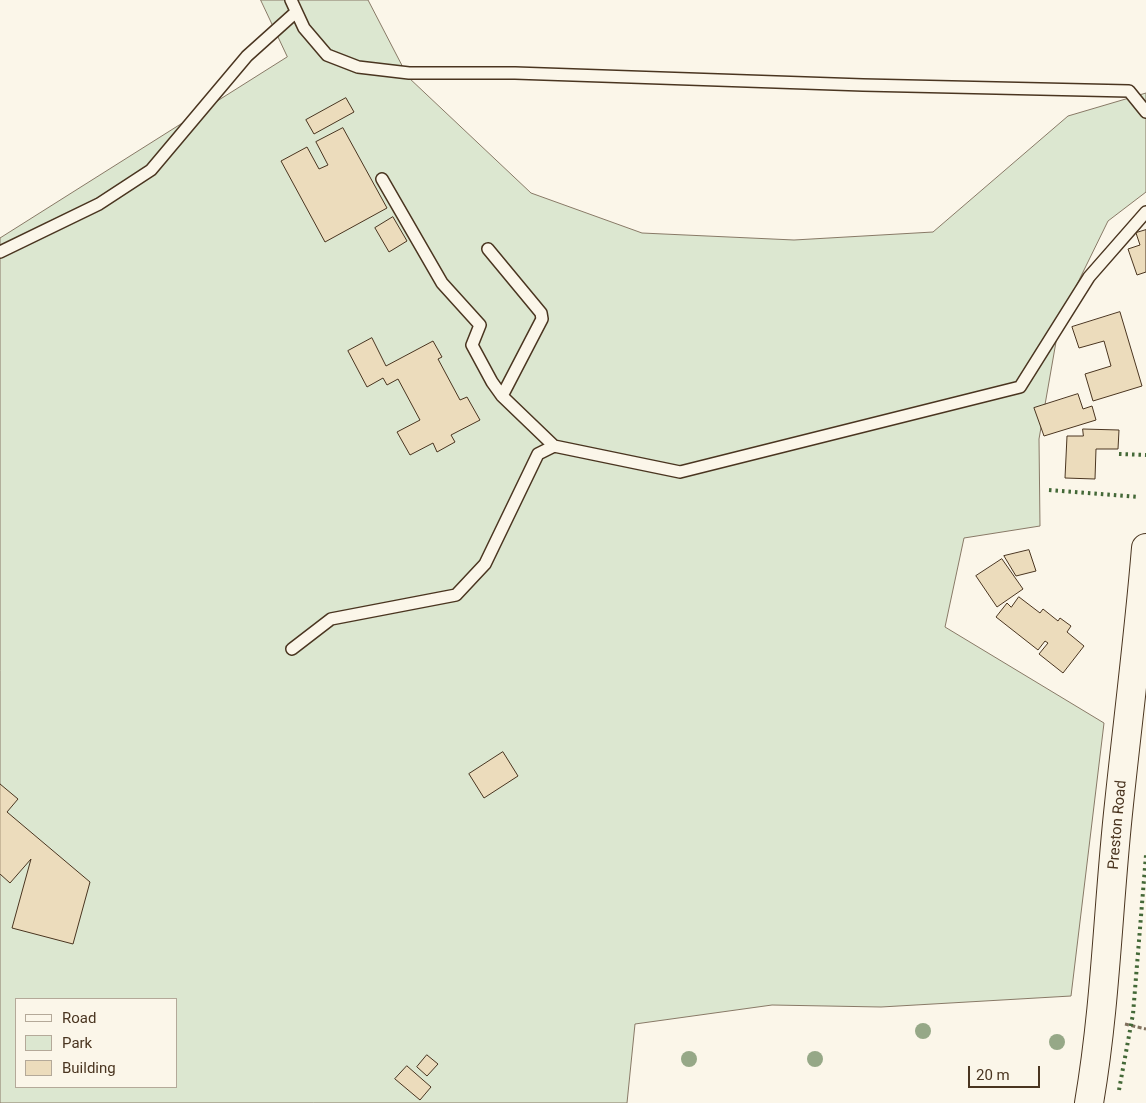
<!DOCTYPE html>
<style>
body{margin:0}
#map{position:relative;width:1146px;height:1103px;overflow:hidden;background:#fbf6e9;font-family:Roboto,sans-serif}
canvas{display:block}
.legend{position:absolute;left:15px;top:998px;width:162px;height:90px;box-sizing:border-box;background:#fbf6e9;border:1px solid #b4a999;margin:0;padding:6px 9px;list-style:none;font-size:15px;color:#4a3520}
.legend li{display:flex;align-items:center;gap:10px;height:25px}
.legend b{width:25px;border:1px solid #b4a999}
.scale{position:absolute;left:968px;top:1066px;width:72px;height:22px;box-sizing:border-box;border:2px solid #4a3520;border-top:0;padding-left:6px;font-size:15px;line-height:18px;white-space:nowrap;color:#4a3520;-webkit-text-stroke:4px #fbf6e9;paint-order:stroke}
</style>
<div id="map">
<canvas width="1146" height="1103"></canvas>
<ul class="legend">
<li><b style="height:6px;background:#fbf6e9"></b>Road</li>
<li><b style="height:14px;background:#dce7d0"></b>Park</li>
<li><b style="height:14px;background:#ecdcbc"></b>Building</li>
</ul>
<div class="scale">20 m</div>
</div>
<script>
const ctx = document.querySelector('canvas').getContext('2d');
ctx.lineJoin = 'round';
function paint(path, color) { ctx.fillStyle = color; ctx.fill(path, 'evenodd'); }
function strokePath(path, color, width, dash) { ctx.strokeStyle = color; ctx.lineWidth = width; ctx.lineCap = dash ? 'butt' : 'round'; ctx.setLineDash(dash || []); ctx.stroke(path); }
function write(font, color, halo, rows, align = 'center') {
  ctx.font = font + ' Roboto,sans-serif'; ctx.lineWidth = 4; ctx.setLineDash([]); ctx.textBaseline = 'middle'; ctx.strokeStyle = halo; ctx.fillStyle = color; for (const [text, x, y, turn = 0] of rows) {
    ctx.save(); ctx.translate(x, y); ctx.rotate((+turn || 0) * Math.PI / 180); ctx.textAlign = isNaN(turn) ? turn : align; if (halo) ctx.strokeText(text, 0, 0); ctx.fillText(text, 0, 0); ctx.restore();
  }
}
const green = new Path2D(`
 M261,0h107l40,77 123,116 111,40 152,7 139,-8 135,-116 78,-23v99l-38,29 -48,98 -21,120 1,87 -76,12 -19,89 159,96 -33,273 -190,11 -109,-2 -137,19 -8,79h-627v-865l287,-181zM16,999h160v88h-160z`);
paint(green, '#dce7d0');
strokePath(green, '#887966', 1);
const building = new Path2D(`
 M346,98l8,14 -40,22 -8,-14z
 M343,128l44,80 -62,34 -44,-81 26,-14 12,22 9,-4 -12,-23z
 M393,217l14,24 -18,11 -14,-24z
 M1146,230v42l-9,3 -9,-26 12,-4 -4,-12z
 M1120,312l22,74 -49,15 -8,-27 26,-8 -7,-25 -25,7 -7,-21z
 M372,338l14,28 47,-25 9,16 -4,2 22,41 7,-3 13,23 -29,15 4,7 -18,10 -4,-9 -23,12 -13,-23 23,-12 -22,-41 -11,6 -4,-7 -16,9 -19,-36z
 M1078,394l5,15 9,-3 4,14 -52,16 -10,-28z
 M1083,429l36,1 -1,19h-22l-1,30 -30,-1 2,-42h16z
 M1029,550l7,21 -20,5 -12,-20z
 M1002,559l21,30 -26,18 -21,-31z
 M1019,597l21,16 3,-4 15,12 2,-3 11,8 -4,6 17,14 -21,27 -24,-19 9,-11 -3,-2 -7,9 -42,-33 11,-14 4,4z
 M503,752l15,24 -34,22 -15,-24z
 M0,784l18,15 -11,13 83,70 -17,62 -61,-16 19,-69 -21,24 -10,-9z
 M427,1055l11,9 -11,12 -10,-9z
 M407,1066l24,21 -11,13 -25,-21z`);
paint(building, '#ecdcbc');
strokePath(building, '#4a3520', 1);
const service = new Path2D(`
 M291,0l13,28 23,27 31,12 51,6h106l348,12 266,6 17,21
 M382,179l60,104 38,42 -8,20 20,37 10,14 52,50
 M488,249l53,64 1,6 -40,77
 M0,252l99,-48 52,-34 96,-114 49,-44
 M292,649l39,-30 125,-24 29,-31 53,-110 16,-8 126,26 340,-85 69,-110 57,-65`);
const tertiary = new Path2D(`
 M1089,1103c17,-99 19,-199 30,-299 9,-85 20,-171 27,-256`);
strokePath(service, '#4a3520', 14);
strokePath(tertiary, '#4a3520', 30);
strokePath(new Path2D(`
 M1125,1024l21,5`), '#7f6f5c', 3, [4, 2.5]);
strokePath(service, '#fbf6e9', 11);
strokePath(tertiary, '#fbf6e9', 28);
strokePath(new Path2D(`
 M1119,454l27,1
 M1049,490l90,7
 M1119,1090l14,-76 13,-159`), '#436837', 4, [2.5, 4]);
ctx.fillStyle = '#96a887';
for (const [x, y] of [
 [923,1031],
 [1057,1042],
 [689,1059],
 [815,1059]
]) { ctx.beginPath(); ctx.arc(x, y, 8, 0, 2 * Math.PI); ctx.fill(); }
write('15px', '#4a3520', '#fbf6e9', [
 ["Preston Road",1118,825,-85]
]);
</script>
